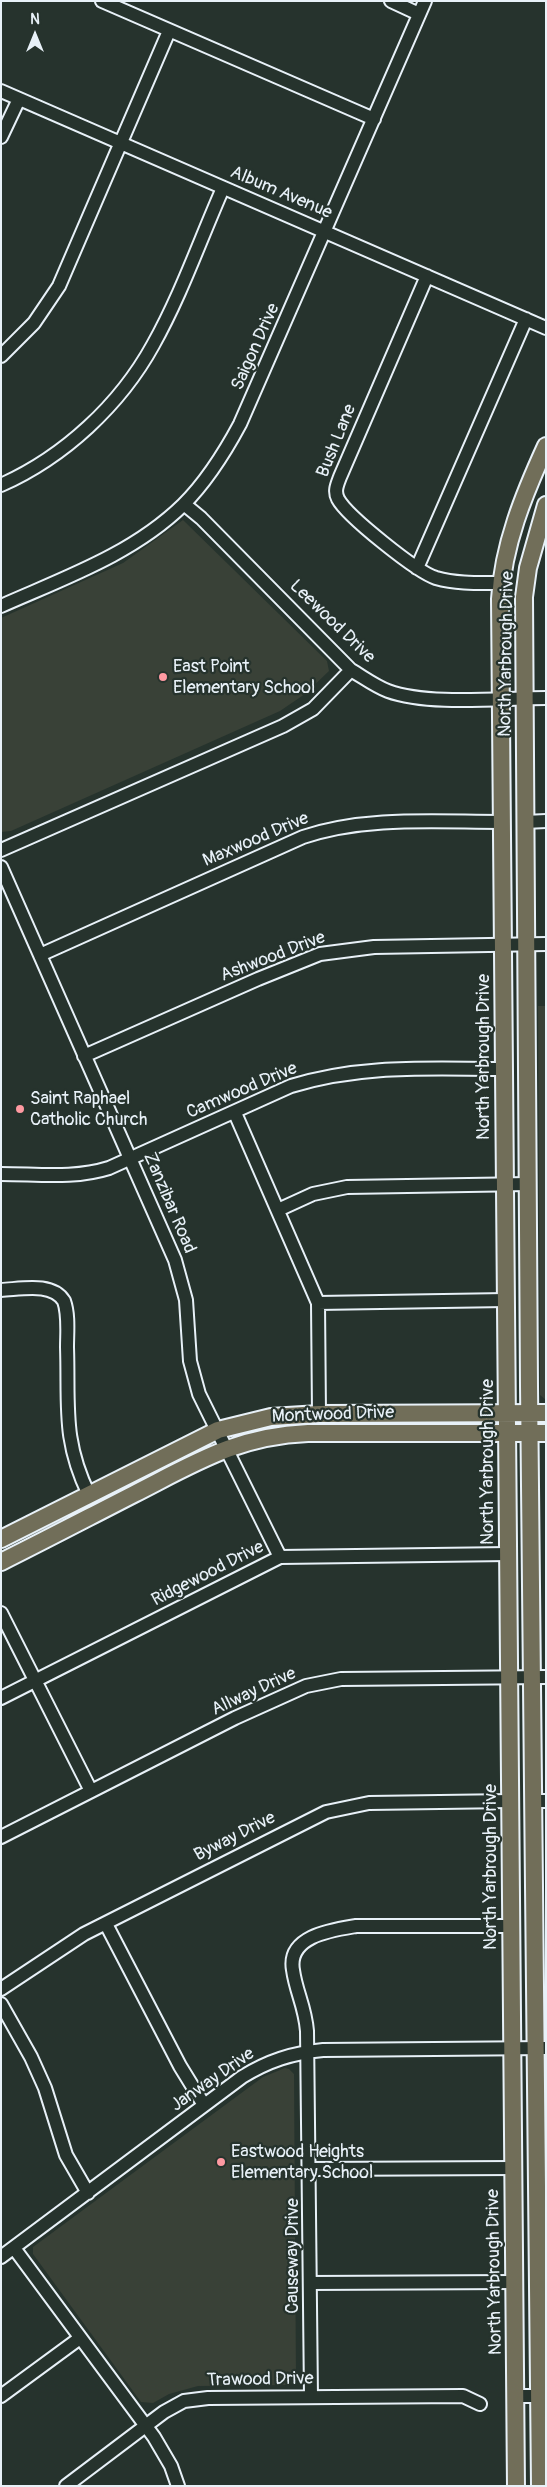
<!DOCTYPE html>
<style>
body{margin:0}
#map{position:relative;width:547px;height:2487px;overflow:hidden;background:#26332d;font-family:Pangolin,sans-serif}
canvas{display:block}
.frame{position:absolute;inset:0;border:2px solid #e8f1f8;pointer-events:none}
.north{position:absolute;left:10px;top:10px;width:50px;height:50px;-webkit-text-stroke:4px #26332d;paint-order:stroke;rotate:0deg;font-size:14px;font-weight:700;line-height:20px;text-align:center;color:#e8f1f8}
.north::after{content:'';display:block;margin:auto;width:18px;height:22px;background:#e8f1f8;clip-path:polygon(50% 0,100% 100%,50% 72%,0 100%)}
</style>
<div id="map">
<canvas width="547" height="2487"></canvas>
<div class="frame"></div>
<div class="north">N</div>
</div>
<script>
const ctx = document.querySelector('canvas').getContext('2d');
ctx.lineJoin = 'round';
function paint(path, color) { ctx.fillStyle = color; ctx.fill(path, 'evenodd'); }
function strokePath(path, color, width, dash) { ctx.strokeStyle = color; ctx.lineWidth = width; ctx.lineCap = dash ? 'butt' : 'round'; ctx.setLineDash(dash || []); ctx.stroke(path); }
function write(font, color, halo, rows, align = 'center') {
  ctx.font = font + ' Pangolin,sans-serif'; ctx.lineWidth = 4.5; ctx.setLineDash([]); ctx.textBaseline = 'middle'; ctx.strokeStyle = halo; ctx.fillStyle = color; for (const [text, x, y, turn = 0] of rows) {
    ctx.save(); ctx.translate(x, y); ctx.rotate((+turn || 0) * Math.PI / 180); ctx.textAlign = isNaN(turn) ? turn : align; if (halo) ctx.strokeText(text, 0, 0); ctx.fillText(text, 0, 0); ctx.restore();
  }
}
paint(new Path2D(`
 M183,520l144,141 2,10 -24,23 -25,17 -269,120 -10,1v-214l122,-55z
 M538,1006h8v394l-6,-5z
 M285,2068l4,1 5,5 2,306 -6,5 -92,1 -29,8 -16,9 -12,-1 -108,-148v-7l230,-170z`), '#394137');
const minor = new Path2D(`
 M102,1l272,118
 M391,1l28,13
 M1,91l545,237
 M1,137l18,-38
 M427,276l-87,201c-3,8 -6,14 -2,22 9,17 79,73 98,79 21,6 43,5 65,5
 M1,356l33,-33 25,-37 110,-255
 M1,485c63,-28 119,-80 152,-140 28,-50 47,-105 70,-157
 M184,504l17,14 150,152c12,7 24,16 37,21 41,15 113,7 158,7
 M417,568l109,-249
 M1,606c63,-28 132,-52 182,-101 23,-23 42,-53 57,-81l185,-423
 M525,822l21,-1
 M1,850l282,-124 30,-17 38,-39
 M1,867l174,393 11,40 4,61 9,33 81,163
 M40,955l263,-118c63,-21 132,-15 198,-15
 M84,1056l174,-77 62,-25 54,-7 172,-3
 M235,1113l83,190 1,111
 M1,1174c37,0 73,5 108,-6l182,-82c71,-22 139,-17 212,-17
 M278,1210l35,-16 34,-7 182,-3
 M1,1290c21,-1 51,-8 63,11 5,14 3,32 3,46 2,59 -5,92 22,148
 M318,1303l188,-3
 M1,1613l90,178
 M1,1698l279,-141 229,-3
 M534,1801h12
 M1,1837l234,-119 71,-32 35,-7 205,-2
 M106,1924l74,142 24,39
 M1,1989l83,-55 242,-122 43,-9 142,-2
 M1,2004l30,53 14,31 21,67 22,38
 M309,2169l205,-1
 M14,2248l140,189 17,29 7,20
 M1,2257l241,-180c26,-16 50,-24 81,-27l223,-2
 M310,2283l205,-1
 M1,2396l79,-58
 M516,2396h30
 M311,2397l-4,-366c-2,-25 -11,-39 -14,-61 -6,-34 39,-40 63,-44h156
 M66,2486l98,-74 20,-11 24,-3 255,-2 17,8`);
const major = new Path2D(`
 M1,1539l217,-109 53,-13 48,-3 227,-1
 M1,1562c44,-22 88,-45 133,-68 61,-31 103,-58 174,-61h238
 M516,2486l-16,-1887c3,-54 24,-105 46,-153
 M540,2486l-11,-1100 -5,-789 4,-29 18,-63`);
strokePath(minor, '#e8f1f8', 16);
strokePath(major, '#e8f1f8', 20);
strokePath(minor, '#26332d', 12);
strokePath(major, '#716e59', 16);
for (const [x, y, r, color] of [
 [163,677,5,"#ff9aa2"],
 [20,1109,5,"#ff9aa2"],
 [221,2162,5,"#ff9aa2"]
]) { const dot = new Path2D(); dot.arc(x, y, r, 0, 2 * Math.PI); ctx.fillStyle = color; ctx.fill(dot); strokePath(dot, '#26332d', 2); }
write('18px', '#e8f1f8', '#26332d', [
 ["Album Avenue",281,193,23],
 ["Saigon Drive",256,347,-66],
 ["Bush Lane",337,441,-68],
 ["Leewood Drive",332,622,44],
 ["North Yarbrough Drive",507,654,-89],
 ["Maxwood Drive",256,840,-23],
 ["Ashwood Drive",273,957,-21],
 ["North Yarbrough Drive",484,1057,-90],
 ["Camwood Drive",242,1091,-23],
 ["Zanzibar Road",169,1203,67],
 ["Montwood Drive",333,1415,-2],
 ["North Yarbrough Drive",488,1462,-90],
 ["Ridgewood Drive",208,1574,-27],
 ["Allway Drive",254,1692,-25],
 ["Byway Drive",235,1837,-27],
 ["North Yarbrough Drive",491,1867,-90],
 ["Janway Drive",213,2080,-35],
 ["Causeway Drive",293,2256,-90],
 ["North Yarbrough Drive",495,2272,-91],
 ["Trawood Drive",260,2380,-1]
]);
write('18px', '#e8f1f8', '#26332d', [
 ["East Point",173,667],
 ["Elementary School",173,688],
 ["Saint Raphael",30,1099],
 ["Catholic Church",30,1120],
 ["Eastwood Heights",231,2152],
 ["Elementary School",231,2173]
], 'left');
</script>
